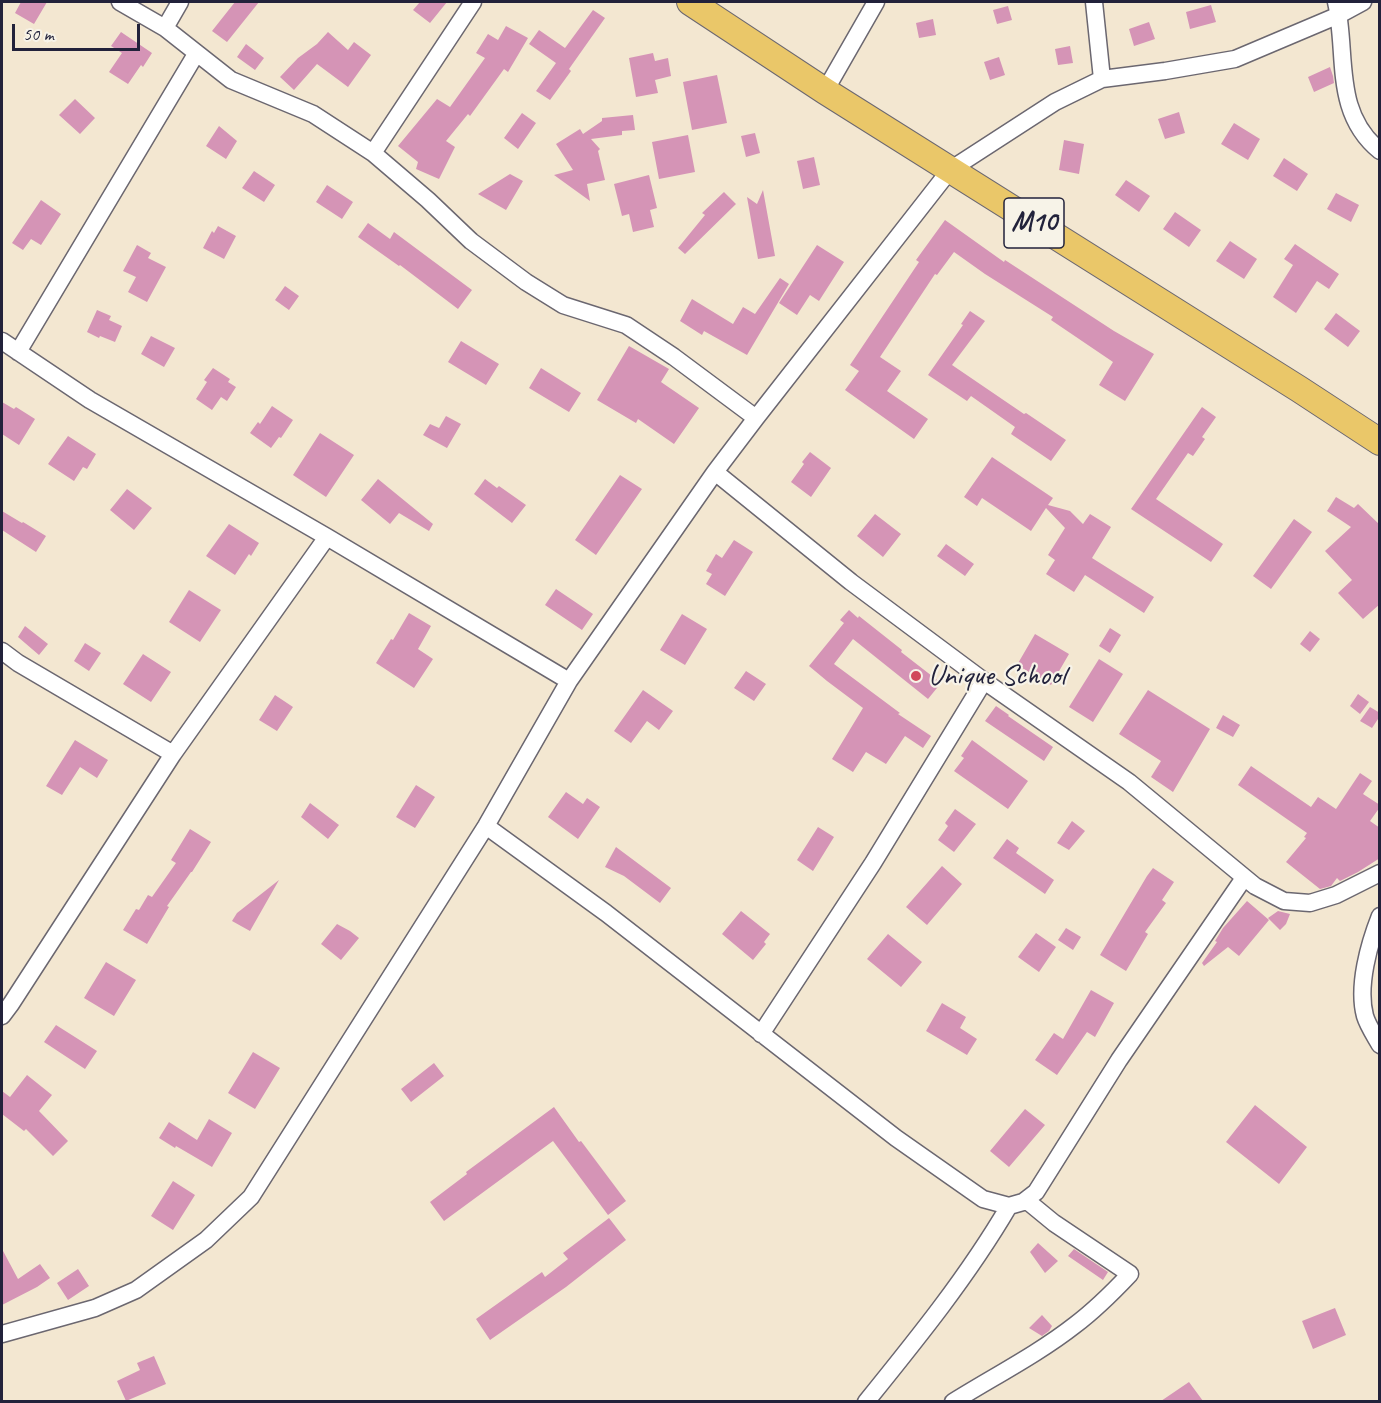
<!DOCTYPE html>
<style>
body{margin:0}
#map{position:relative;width:1381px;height:1403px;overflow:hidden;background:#f3e7d1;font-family:Caveat,sans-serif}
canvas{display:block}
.frame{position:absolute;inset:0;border:3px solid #22223b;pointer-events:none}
.scale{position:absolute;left:12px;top:24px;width:128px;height:27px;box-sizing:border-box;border:3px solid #22223b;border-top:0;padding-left:8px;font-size:18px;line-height:21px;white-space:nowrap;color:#22223b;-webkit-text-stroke:4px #f7f3e8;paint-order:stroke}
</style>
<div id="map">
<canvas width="1381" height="1403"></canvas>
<div class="frame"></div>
<div class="scale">50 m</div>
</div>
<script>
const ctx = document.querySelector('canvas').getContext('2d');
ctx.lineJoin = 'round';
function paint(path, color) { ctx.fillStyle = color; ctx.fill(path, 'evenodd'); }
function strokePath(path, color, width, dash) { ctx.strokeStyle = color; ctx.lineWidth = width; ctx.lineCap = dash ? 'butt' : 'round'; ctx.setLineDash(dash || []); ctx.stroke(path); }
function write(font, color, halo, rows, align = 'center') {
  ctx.font = font + ' Caveat,sans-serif'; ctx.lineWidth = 4.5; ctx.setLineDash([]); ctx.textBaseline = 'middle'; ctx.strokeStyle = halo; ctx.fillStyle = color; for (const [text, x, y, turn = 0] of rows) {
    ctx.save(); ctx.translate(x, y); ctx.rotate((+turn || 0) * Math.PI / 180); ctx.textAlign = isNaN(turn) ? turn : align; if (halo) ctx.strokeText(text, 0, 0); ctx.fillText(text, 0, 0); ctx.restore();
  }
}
paint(new Path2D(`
 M21,2h26l-13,22 -19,-11z
 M235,2h24l-32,40 -15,-11z
 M420,2h27l-17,21 -17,-13z
 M1211,5l5,17 -26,7 -4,-17z
 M1008,6l4,14 -15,4 -4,-14z
 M593,10l12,8 -36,51 2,2 -21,29 -14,-9 20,-28 -27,-19 10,-14 26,18z
 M933,19l3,16 -17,3 -3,-15z
 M1149,22l6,17 -21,7 -5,-17z
 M506,26l22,12 -20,34 -4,-3 -34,47 -2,-2 -22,27 9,6 -16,32 -23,-10 2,-7 -20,-16 39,-47 13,8 35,-49 -9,-5 12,-19 10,6z
 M121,32l31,21 -9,14 -2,-2 -13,19 -19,-12 13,-19 -11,-7z
 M328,32l20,18 6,-8 17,13 -23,32 -31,-23 -23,26 -14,-13 18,-19 19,-14z
 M246,44l18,14 -9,12 -18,-13z
 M1070,46l3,17 -15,2 -3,-16z
 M653,53l2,8 13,-3 3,18 -16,4 3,13 -22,4 -7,-39z
 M999,57l6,18 -15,5 -6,-18z
 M1330,67l3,9 1,7 -20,9 -6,-15z
 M717,75l10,48 -35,7 -9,-48z
 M75,99l20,19 -15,16 -21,-19z
 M1179,112l6,21 -20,6 -7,-20z
 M522,113l14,10 -18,26 -14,-11z
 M633,115l2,15 -13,1v4l-31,4 9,10 -2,2 7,29 -18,4 3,17 -36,-26 19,-5 -17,-26 24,-15 3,5 19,-13v-3z
 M1234,123l26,16 -12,21 -27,-16z
 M219,126l18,15 -11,18 -20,-13z
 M755,133l5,20 -14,4 -5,-21z
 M688,135l7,37 -36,7 -7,-37z
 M1064,140l20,4 -5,30 -20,-4z
 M814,157l6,28 -17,4 -6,-28z
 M1284,158l24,16 -11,17 -24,-15z
 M254,171l21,14 -11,17 -22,-14z
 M510,174l13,7 -17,29 -28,-16z
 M649,175l8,33 -7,2 4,17 -21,5 -4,-18 -7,2 -8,-32z
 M1126,180l24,16 -11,16 -24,-17z
 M327,185l26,17 -11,17 -26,-17z
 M763,190l12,66 -17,3 -11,-62 10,7z
 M724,192l12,12 -51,50 -7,-6 27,-33 -3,-2z
 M1336,193l23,12 -8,17 -24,-13z
 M41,200l20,14 -20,31 -10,-6 -8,11 -11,-7z
 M1175,212l26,18 -12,17 -26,-18z
 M945,220l59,42 1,-2 109,71 40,23 -29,47 -26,-16 14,-23 -62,-42 2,-3 -68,-43 -31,-22 -17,23 -2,-1 -55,83 21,14 -14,20 41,28 -14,20 -69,-49 14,-19 -9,-6 69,-103 -3,-2z
 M368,223l22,16 4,-7 78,58 -14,19 -58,-44 -1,1 -41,-29z
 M218,226l18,10 -12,23 -21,-11 9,-17 2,2z
 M1230,241l27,18 -13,20 -28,-18z
 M1295,244l44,30 -10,15 -12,-8 -21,32 -23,-16 20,-32 -9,-6z
 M137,245l14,8 -3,5 18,9 -19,35 -19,-10 8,-15 -13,-6z
 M817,245l27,17 -25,39 -9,-6 -13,20 -18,-12z
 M780,278l9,6 -42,71 -43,-24 -2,4 -22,-14 12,-22 41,25 10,-17 12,7z
 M285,286l14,10 -10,14 -14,-10z
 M97,310l14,6 -2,4 13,6 -7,16 -15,-6 -1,2 -12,-6z
 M970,311l15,10 -33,44 72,49 2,-1 40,27 -15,21 -40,-27 4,-7 -44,-31 -4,5 -39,-26 35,-50 -2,-1z
 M1336,313l24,18 -12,16 -24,-18z
 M151,336l24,12 -11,19 -23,-13z
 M461,341l38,23 -13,21 -38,-23z
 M629,346l40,23 -8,13 38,26 -25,36 -36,-25 -2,4 -39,-23z
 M213,368l17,11 -2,3 8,5 -9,14 -6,-4 -9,13 -16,-11 11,-17 -3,-2z
 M541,368l40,25 -12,19 -40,-24z
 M2,402l12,7 2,-2 19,12 -16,26 -17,-11z
 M272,406l21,14 -12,18 -2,-1 -8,11 -21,-15 8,-11 2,2z
 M1202,407l14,10 -14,20 3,2 -12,17 -5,-3 -32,46 67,45 -12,18 -80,-53z
 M446,416l15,8 -14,24 -24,-13 7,-11 9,4z
 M320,433l34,22 -28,42 -33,-22z
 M68,436l28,18 -9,15 -4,-2 -9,14 -26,-17z
 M810,452l21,16 -20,29 -20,-15 13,-18 -2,-2z
 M992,457l61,41 -5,7 22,6 13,13 7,-10 21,13 -19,31 62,39 -10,16 -59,-38 -11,17 -28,-18 9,-14 -7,-5 17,-27 -19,-20 -15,23 -49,-33 -5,8 -13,-9z
 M620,475l22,14 -46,66 -21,-15z
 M378,479l55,45 -4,7 -30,-18 -9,11 -29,-24z
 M485,479l12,9 2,-2 27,19 -14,18 -38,-29z
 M127,489l25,19 -18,22 -24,-20z
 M1336,497l18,11 4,-4 22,21v79l-17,15 -25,-26 14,-13 -27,-29 26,-24 -24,-16z
 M2,511l20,12 1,-1 23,14 -10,16 -34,-22z
 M875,514l26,20 -18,23 -26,-21z
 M1294,519l18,13 -41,57 -18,-13z
 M229,524l30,19 -8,13 -2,-2 -14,21 -29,-19z
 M734,540l19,12 -28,44 -19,-12 6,-10 -6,-3 10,-17 6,4z
 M946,544l28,20 -9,12 -28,-20z
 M556,589l37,25 -11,16 -37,-25z
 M189,590l32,20 -21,32 -31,-20z
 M849,610l9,8 1,-2 43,34 -1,2 40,31 -13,16 -75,-60 -19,25 66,49 -2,1 33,22 -8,12 -18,-12 -19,28 -20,-12 -13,20 -21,-13 31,-51 -36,-27 -18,-15 35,-43 -4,-3z
 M409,613l22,13 -13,23 15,10 -19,29 -38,-25 15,-24 2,1z
 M682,614l25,15 -22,36 -25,-15z
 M25,626l23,18 -9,11 -21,-18z
 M1110,628l11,7 -11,18 -11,-7z
 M1310,631l10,8 -10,13 -10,-8z
 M1035,634l34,20 -18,31 -34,-20z
 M85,643l16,10 -12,18 -15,-10z
 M143,654l28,18 -20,30 -28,-18z
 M1099,659l24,15 -30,48 -24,-15z
 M746,671l20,13 -12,17 -20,-13z
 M643,690l30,21 -14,19 -12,-9 -16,22 -17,-12z
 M1148,690l62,39 -37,63 -22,-15 10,-16 -42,-27z
 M1358,694l11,8 -9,12 -10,-8z
 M275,695l18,12 -16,24 -18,-11z
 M996,706l13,9 -1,1 45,31 -9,14 -59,-40z
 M1370,707l10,6v3l-8,12 -12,-7z
 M1223,715l17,10 -7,12 -17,-9z
 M75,740l33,20 -11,18 -17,-11 -18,28 -16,-9z
 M972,740l56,41 -20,28 -54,-38 10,-13 -3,-2z
 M1251,766l60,41 7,-10 18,12 24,-36 12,8 -9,13 17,11v2l-10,14 10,7v30l-22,14 -18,9 -3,-3 -6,8 -11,3 -34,-27 20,-24 -2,-1 3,-4 -69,-48z
 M416,785l19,12 -20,31 -19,-11z
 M566,792l17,12 4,-6 13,9 -22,32 -30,-22z
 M310,803l29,22 -11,14 -27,-22z
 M955,809l21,15 -22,28 -16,-12 10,-14 -3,-3z
 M1072,821l13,10 -16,19 -12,-7z
 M818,827l16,10 -21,34 -16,-11z
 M190,829l21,13 -19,30h-1l-24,34 2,1 -22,37 -24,-14 13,-21 3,1 9,-15 4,2 24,-34 -5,-3z
 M1007,839l12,9 -3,5 38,27 -9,14 -52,-36z
 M616,847l55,41 -11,15 -36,-27 -19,-9z
 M942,866l20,18 -35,41 -21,-18z
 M1153,868l21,14 -12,18 4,3 -21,29 3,2 -22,37 -26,-16 47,-79z
 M279,880l-29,51 -18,-10 5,-8z
 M1247,901l22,19 -30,36 -11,-9 -24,19 -2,-3 15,-21 -2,-1 8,-13z
 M741,911l29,23 -6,8 2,2 -13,16 -31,-26z
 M1278,911l12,3 -4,10 -6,6 -12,-12z
 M337,924l13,7 9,7 -18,22 -20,-16z
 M1066,928l15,9 -8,13 -15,-10z
 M1036,933l20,14 -17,25 -21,-15z
 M888,934l34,28 -21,25 -34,-28z
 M106,962l30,18 -22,36 -30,-18z
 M1091,990l23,13 -19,34 -8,-5 -30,43 -22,-15 19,-27 9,6z
 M942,1003l24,14 -6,11 17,11 -10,16 -41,-24z
 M56,1025l41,26 -12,18 -41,-27z
 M253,1052l27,16 -25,41 -27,-16z
 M434,1063l10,13 -33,26 -10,-13z
 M27,1075l25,20 -13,16 29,30 -15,15 -27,-27 -2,2 -22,-17v-23l8,6z
 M1255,1105l52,42 -28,37 -53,-42z
 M554,1107l25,35 2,-1 45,60 -18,14 -55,-74 -109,80 -14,-19 37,-28 -1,-2z
 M1025,1109l20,16 -36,42 -19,-16z
 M209,1119l23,14 -20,34 -36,-21 -1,2 -16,-10 10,-16 28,18z
 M173,1181l22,14 -22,35 -22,-14z
 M609,1218l17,22 -60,47 -76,53 -14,-21 66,-47 3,5 23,-18 -5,-6z
 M1038,1243l20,18 -13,12 -15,-21z
 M2,1249l16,30 22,-15 10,14 -13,9 -35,18z
 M1074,1249l34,23 -5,8 -35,-24z
 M78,1269l11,17 -21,14 -11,-17z
 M1335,1308l11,27 -33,14 -11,-28z
 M1042,1315l10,11 -3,5 -7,5 -13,-8z
 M154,1356l12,28 -40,17 -9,-20 23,-11 -3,-7z
 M1189,1382l14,19h-42z`), '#d594b6');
const minor = new Path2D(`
 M120,2l45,26 66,52 82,34 60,39 55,47 43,41 55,41 37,23 63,20 48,32 82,61
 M1336,2c12,52 -4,110 44,149
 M165,28l15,-26
 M1102,79l63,-8 70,-12 104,-44 24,-13
 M825,91l51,-89
 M373,153l100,-151
 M2,341l88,59 237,137 242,144
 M18,352l178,-298
 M715,472l136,110 133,99 145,101 126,104 29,15 26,2 26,-8 44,-22
 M2,651l16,12 155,91
 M486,826l120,87 290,225 87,61 26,7 14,-4 13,-10 83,-132 125,-182
 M1380,916c-11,28 -23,70 -15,100 3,10 10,20 15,29
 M2,1016l9,-12 162,-250 154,-217
 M761,1034l112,-171 111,-182
 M2,1334l93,-26 41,-18 70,-50 45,-43 235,-371 83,-145 146,-209 41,-54 194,-248 105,-68 47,-23 -8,-77
 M866,1402c51,-63 102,-126 143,-196
 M953,1402c40,-25 85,-48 122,-77 20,-15 38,-33 55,-51l-76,-51 -28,-23`);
const primary = new Path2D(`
 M690,2l135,89 474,298 81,53`);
strokePath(minor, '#6b6770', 19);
strokePath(primary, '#6b6770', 28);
strokePath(minor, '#fff', 16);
strokePath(primary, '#eac769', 26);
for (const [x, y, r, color] of [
 [916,676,6,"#d1495b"]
]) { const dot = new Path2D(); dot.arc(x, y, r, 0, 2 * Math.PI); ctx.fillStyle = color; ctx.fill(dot); strokePath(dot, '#f7f3e8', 2); }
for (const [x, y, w] of [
 [1034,223,60]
]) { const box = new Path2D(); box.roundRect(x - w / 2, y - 25, w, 50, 4.5); ctx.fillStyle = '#f7f3e8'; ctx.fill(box); strokePath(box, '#22223b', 1.5); }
write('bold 28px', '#22223b', null, [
 ["M10",1034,223]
]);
write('30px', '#22223b', '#f7f3e8', [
 ["Unique School",928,676]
], 'left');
</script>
